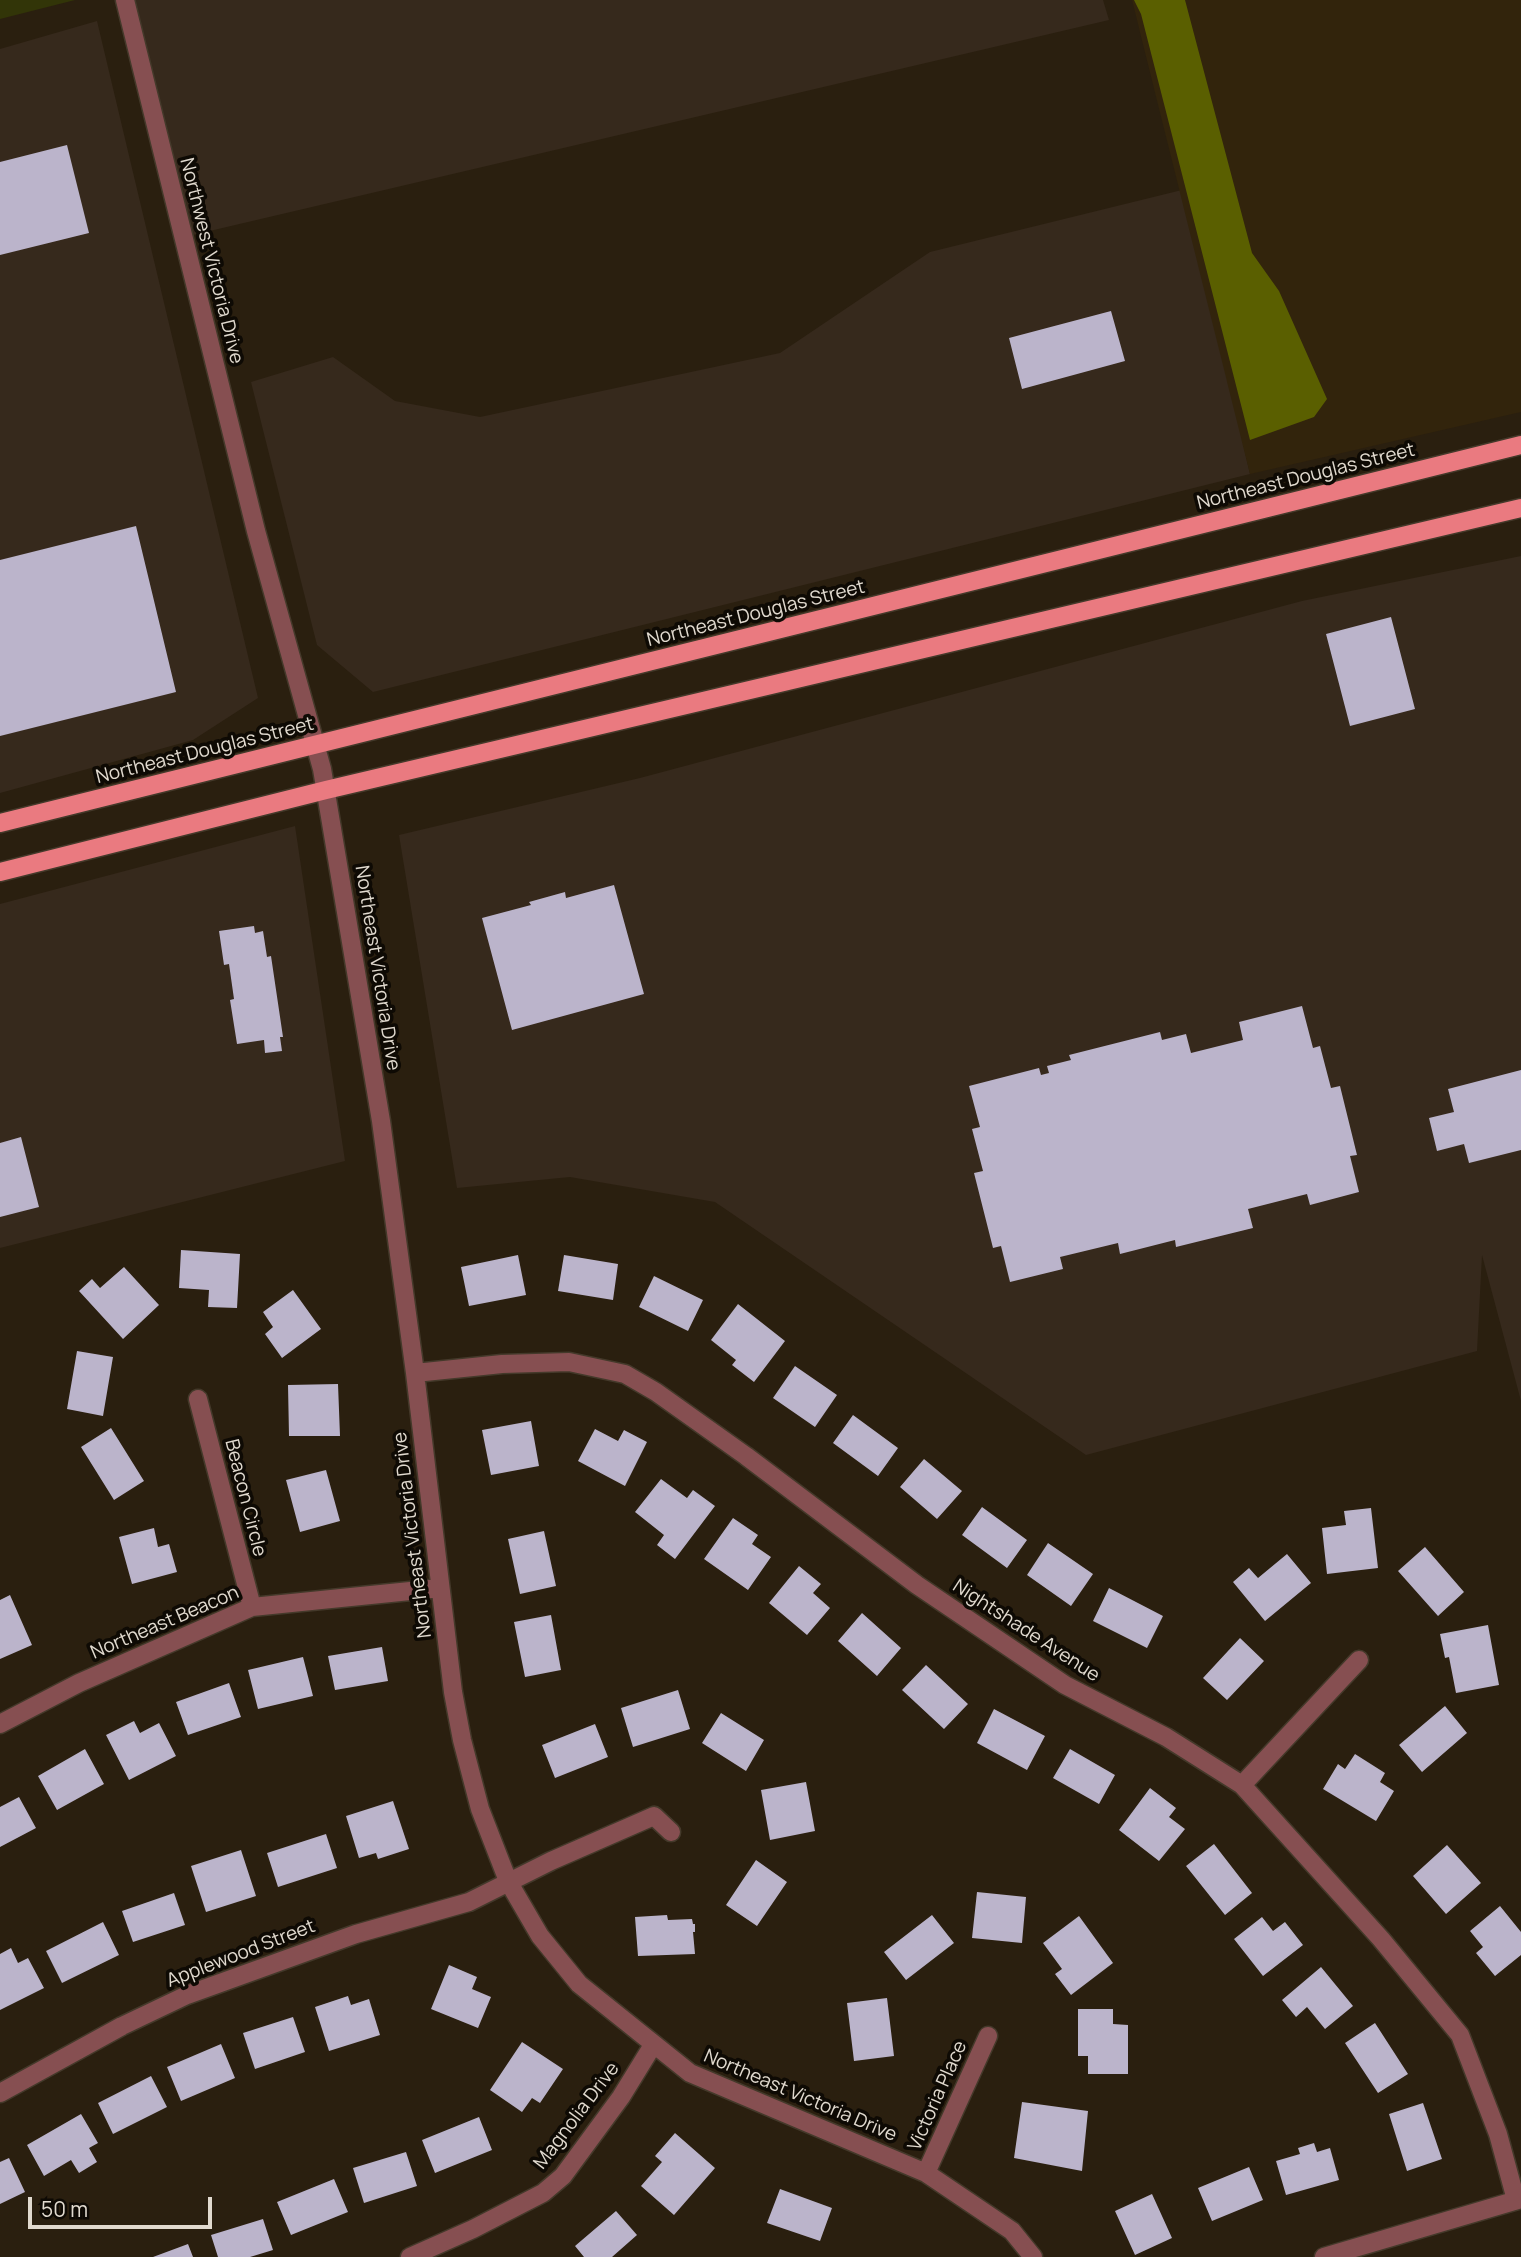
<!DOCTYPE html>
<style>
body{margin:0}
#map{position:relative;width:1521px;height:2257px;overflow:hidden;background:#2a1f0f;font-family:Manrope,sans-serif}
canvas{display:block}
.scale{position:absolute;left:28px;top:2197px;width:184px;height:32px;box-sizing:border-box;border:4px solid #e1dacf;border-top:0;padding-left:9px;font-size:21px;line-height:24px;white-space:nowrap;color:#e1dacf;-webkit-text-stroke:5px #0e0a04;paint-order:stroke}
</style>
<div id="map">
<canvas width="1521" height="2257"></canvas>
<div class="scale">50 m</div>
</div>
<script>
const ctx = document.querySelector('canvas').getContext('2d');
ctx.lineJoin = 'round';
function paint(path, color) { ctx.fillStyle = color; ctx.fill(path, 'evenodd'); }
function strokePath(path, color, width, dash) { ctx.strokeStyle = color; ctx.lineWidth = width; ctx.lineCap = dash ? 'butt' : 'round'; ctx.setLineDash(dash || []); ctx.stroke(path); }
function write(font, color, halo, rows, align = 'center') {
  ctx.font = font + ' Manrope,sans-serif'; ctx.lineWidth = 7; ctx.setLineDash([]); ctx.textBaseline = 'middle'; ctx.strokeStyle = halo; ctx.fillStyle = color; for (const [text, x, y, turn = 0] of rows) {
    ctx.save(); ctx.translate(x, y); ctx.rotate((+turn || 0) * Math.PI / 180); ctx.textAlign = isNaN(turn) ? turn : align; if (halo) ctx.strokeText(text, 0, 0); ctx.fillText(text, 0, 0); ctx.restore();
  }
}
paint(new Path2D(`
 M116,0h987l6,20 -925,217z
 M97,21l161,677 -65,42 -193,53v-744z
 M1186,189l64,285 -877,218 -56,-47 -66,-263 82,-25 62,44 85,16 300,-64 150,-101z
 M1521,556v845l-39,-146 -5,96 -391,104 -371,-253 -145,-25 -113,11 -58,-353 241,-57 662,-177z
 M295,826l50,335 -345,87v-344z`), '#36291c');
paint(new Path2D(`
 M1132,0h389v412l-271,62z`), '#32240c');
paint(new Path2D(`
 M0,0h75l-75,19z`), '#323508');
paint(new Path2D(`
 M1134,0h51l67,253 27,38 48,108 -13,18 -64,23 -109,-426z`), '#5a5f00');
paint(new Path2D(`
 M67,145l22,88 -89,22v-93z
 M1111,311l14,50 -103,28 -13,-51z
 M136,526l40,166 -176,44v-176z
 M1391,617l24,92 -65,17 -24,-92z
 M614,885l30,109 -132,36 -30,-112 49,-13 -2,-3 36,-10 1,6z
 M254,926l1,7 8,-2 4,26 4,-1 12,81h-3l2,14 -17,2 -1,-13 -27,4 -7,-44 4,-1 -5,-35 -5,1 -5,-34z
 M1302,1006l11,42 7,-2 11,42 9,-2 17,69 -7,1 9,36 -49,13 -3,-11 -59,15 5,19 -77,19 -1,-7 -55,14 -2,-11 -58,14 3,12 -53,13 -9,-36 -8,2 -19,-75 9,-2 -11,-42 8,-2 -11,-41 70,-18 2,7 8,-2 -2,-7 24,-6 -2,-5 91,-23 2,8 24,-6 5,19 52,-13 -4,-18z
 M1521,1070v80l-52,13 -5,-19 -27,7 -8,-33 25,-6 -6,-23z
 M21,1137l18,70 -39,10v-74z
 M181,1250l59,4 -3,54 -29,-1 1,-17 -30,-2z
 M518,1255l8,40 -57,11 -8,-39z
 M564,1255l54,9 -5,36 -55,-9z
 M124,1267l35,38 -36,34 -44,-48 13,-12 8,9z
 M654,1276l49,24 -15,31 -49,-24z
 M293,1290l28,39 -39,29 -17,-24 8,-7 -10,-15z
 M738,1304l47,37 -31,41 -22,-17 4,-5 -25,-20z
 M77,1351l36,6 -10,59 -36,-7z
 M795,1366l42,29 -22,32 -42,-29z
 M338,1384l2,52h-51l-1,-51z
 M853,1415l45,33 -20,28 -45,-33z
 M531,1421l8,45 -48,9 -9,-45z
 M111,1428l33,53 -30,19 -33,-53z
 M595,1429l23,12 6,-11 23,12 -22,44 -47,-25z
 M924,1459l38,32 -25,28 -37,-32z
 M326,1470l14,51 -40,11 -14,-52z
 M661,1479l26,19 6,-8 22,16 -40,53 -18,-14 7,-10 -29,-23z
 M982,1507l45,33 -20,28 -45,-33z
 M1371,1508l7,60 -51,6 -5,-46 24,-3 -2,-14z
 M733,1518l25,17 -6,9 19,13 -23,33 -44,-31z
 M154,1528l4,19 11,-3 8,28 -45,12 -13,-47z
 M544,1531l12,55 -36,8 -12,-55z
 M1048,1543l45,31 -22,32 -44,-31z
 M1425,1547l39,45 -26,24 -40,-45z
 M1287,1554l24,29 -46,38 -32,-39 16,-14 9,10z
 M799,1566l22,18 -8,9 17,15 -23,27 -38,-32z
 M1109,1588l54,28 -16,32 -54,-27z
 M10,1595l22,50 -32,14v-59z
 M862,1613l39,35 -24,28 -39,-35z
 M551,1615l10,55 -36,7 -11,-55z
 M1488,1625l11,60 -43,8 -7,-36 -4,1 -5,-24z
 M1240,1638l24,23 -37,39 -24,-22z
 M382,1647l6,34 -53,9 -7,-34z
 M303,1657l10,39 -55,13 -10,-39z
 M926,1665l42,39 -24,25 -42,-39z
 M229,1683l12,34 -53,18 -12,-33z
 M678,1690l12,39 -57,18 -12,-39z
 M1445,1706l22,27 -45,39 -23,-27z
 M994,1709l51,27 -18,34 -50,-27z
 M721,1713l43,27 -18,31 -44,-28z
 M134,1721l6,12 19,-10 17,33 -47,24 -23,-45z
 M595,1724l13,33 -53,21 -13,-33z
 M85,1749l19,35 -47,26 -19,-34z
 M1070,1749l45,26 -16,29 -46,-26z
 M1355,1754l30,19 -5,9 14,9 -18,30 -53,-32 15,-25 7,5z
 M806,1782l9,49 -45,9 -9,-50z
 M1150,1788l26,20 -7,9 16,12 -26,32 -40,-31z
 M19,1797l17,31 -36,19v-40z
 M393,1801l16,48 -31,10 -2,-6 -17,5 -13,-42z
 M326,1834l11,34 -59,19 -11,-34z
 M1214,1844l38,49 -27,22 -39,-49z
 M1447,1845l34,38 -35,31 -33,-38z
 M241,1850l15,46 -50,16 -15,-46z
 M756,1860l31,22 -30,44 -31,-21z
 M977,1892l49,5 -4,46 -50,-5z
 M174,1893l11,32 -52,17 -11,-31z
 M1500,1906l21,26v23l-26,21 -19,-23 7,-6 -13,-16z
 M667,1915l1,5 24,-1 1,5h2v8h-2l2,22 -57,2 -3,-39z
 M932,1915l22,28 -48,37 -22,-28z
 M1079,1916l34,47 -42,32 -16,-21 7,-5 -19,-26z
 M1262,1917l11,14 12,-9 18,23 -40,31 -29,-37z
 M103,1922l16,33 -57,28 -16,-32z
 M11,1948l7,15 10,-5 16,30 -44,22v-56z
 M449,1965l28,12 -5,12 19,8 -13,31 -47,-19z
 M1321,1967l32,39 -28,23 -18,-22 -11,10 -14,-17z
 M348,1996l3,9 18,-6 11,36 -51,16 -14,-44z
 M887,1998l7,58 -40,5 -7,-58z
 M1078,2009h35v15l15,1v49h-40v-18h-10z
 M293,2017l12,35 -50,17 -12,-36z
 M1375,2023l33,51 -30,19 -33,-50z
 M522,2042l41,27 -23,34 -8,-5 -10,14 -32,-22z
 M221,2044l14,34 -54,23 -14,-34z
 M151,2076l16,31 -54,27 -15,-31z
 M1022,2102l66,9 -6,60 -68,-13z
 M1423,2103l19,56 -35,12 -18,-57z
 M81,2114l17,29 -9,5 8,14 -18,11 -8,-13 -27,16 -17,-31z
 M479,2117l13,33 -57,23 -13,-33z
 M675,2133l40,35 -41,47 -33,-29 21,-24 -7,-6z
 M1314,2143l3,9 13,-4 9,32 -53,15 -10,-34 24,-7 -2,-6z
 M406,2152l11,34 -53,17 -11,-35z
 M9,2158l16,34 -25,12v-42z
 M1249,2167l14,33 -51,21 -14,-33z
 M334,2179l14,33 -57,23 -14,-33z
 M780,2189l52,19 -12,33 -53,-18z
 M1152,2194l20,44 -37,17 -20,-44z
 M616,2211l21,24 -25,22h-28l-9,-11z
 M263,2219l10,31 -23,7h-32l-7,-22z
 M188,2244l5,13h-40z`), '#bbb4cb');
const minor = new Path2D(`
 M125,0l131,531 66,238 59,352 34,252 38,319 9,48 18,69 28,72 32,55 39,48 111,89 236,100 86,58 21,26
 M415,1373l87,-9 67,-2 56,12 31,18 90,64 171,129 148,100 101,52 76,48 139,154 79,96 38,99 18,66
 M198,1399l54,208
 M0,1724l79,-41 173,-76 188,-19
 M1242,1785l117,-125
 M0,2093l122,-67 65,-31 169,-61 113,-32 82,-41 103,-45 17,16
 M926,2173l62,-137
 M410,2257l63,-28 70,-36 20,-17 58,-79 32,-52
 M1324,2257l197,-58`);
const major = new Path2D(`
 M0,823l1521,-378
 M0,872l326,-82 1195,-282`);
strokePath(minor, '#44392a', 21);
strokePath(major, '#44392a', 21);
strokePath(minor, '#864f51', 18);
strokePath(major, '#ea7a80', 18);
write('19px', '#e1dacf', '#0e0a04', [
 ["Northwest Victoria Drive",211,261,76],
 ["Northeast Douglas Street",1306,477,-14],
 ["Northeast Douglas Street",756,614,-14],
 ["Northeast Douglas Street",205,751,-14],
 ["Northeast Victoria Drive",377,968,81],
 ["Beacon Circle",245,1498,76],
 ["Northeast Victoria Drive",413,1535,-97],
 ["Northeast Beacon",165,1623,-23],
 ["Nightshade Avenue",1026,1631,33],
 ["Applewood Street",241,1954,-21],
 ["Northeast Victoria Drive",800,2096,23],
 ["Victoria Place",938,2096,-66],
 ["Magnolia Drive",577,2116,-53]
]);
</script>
